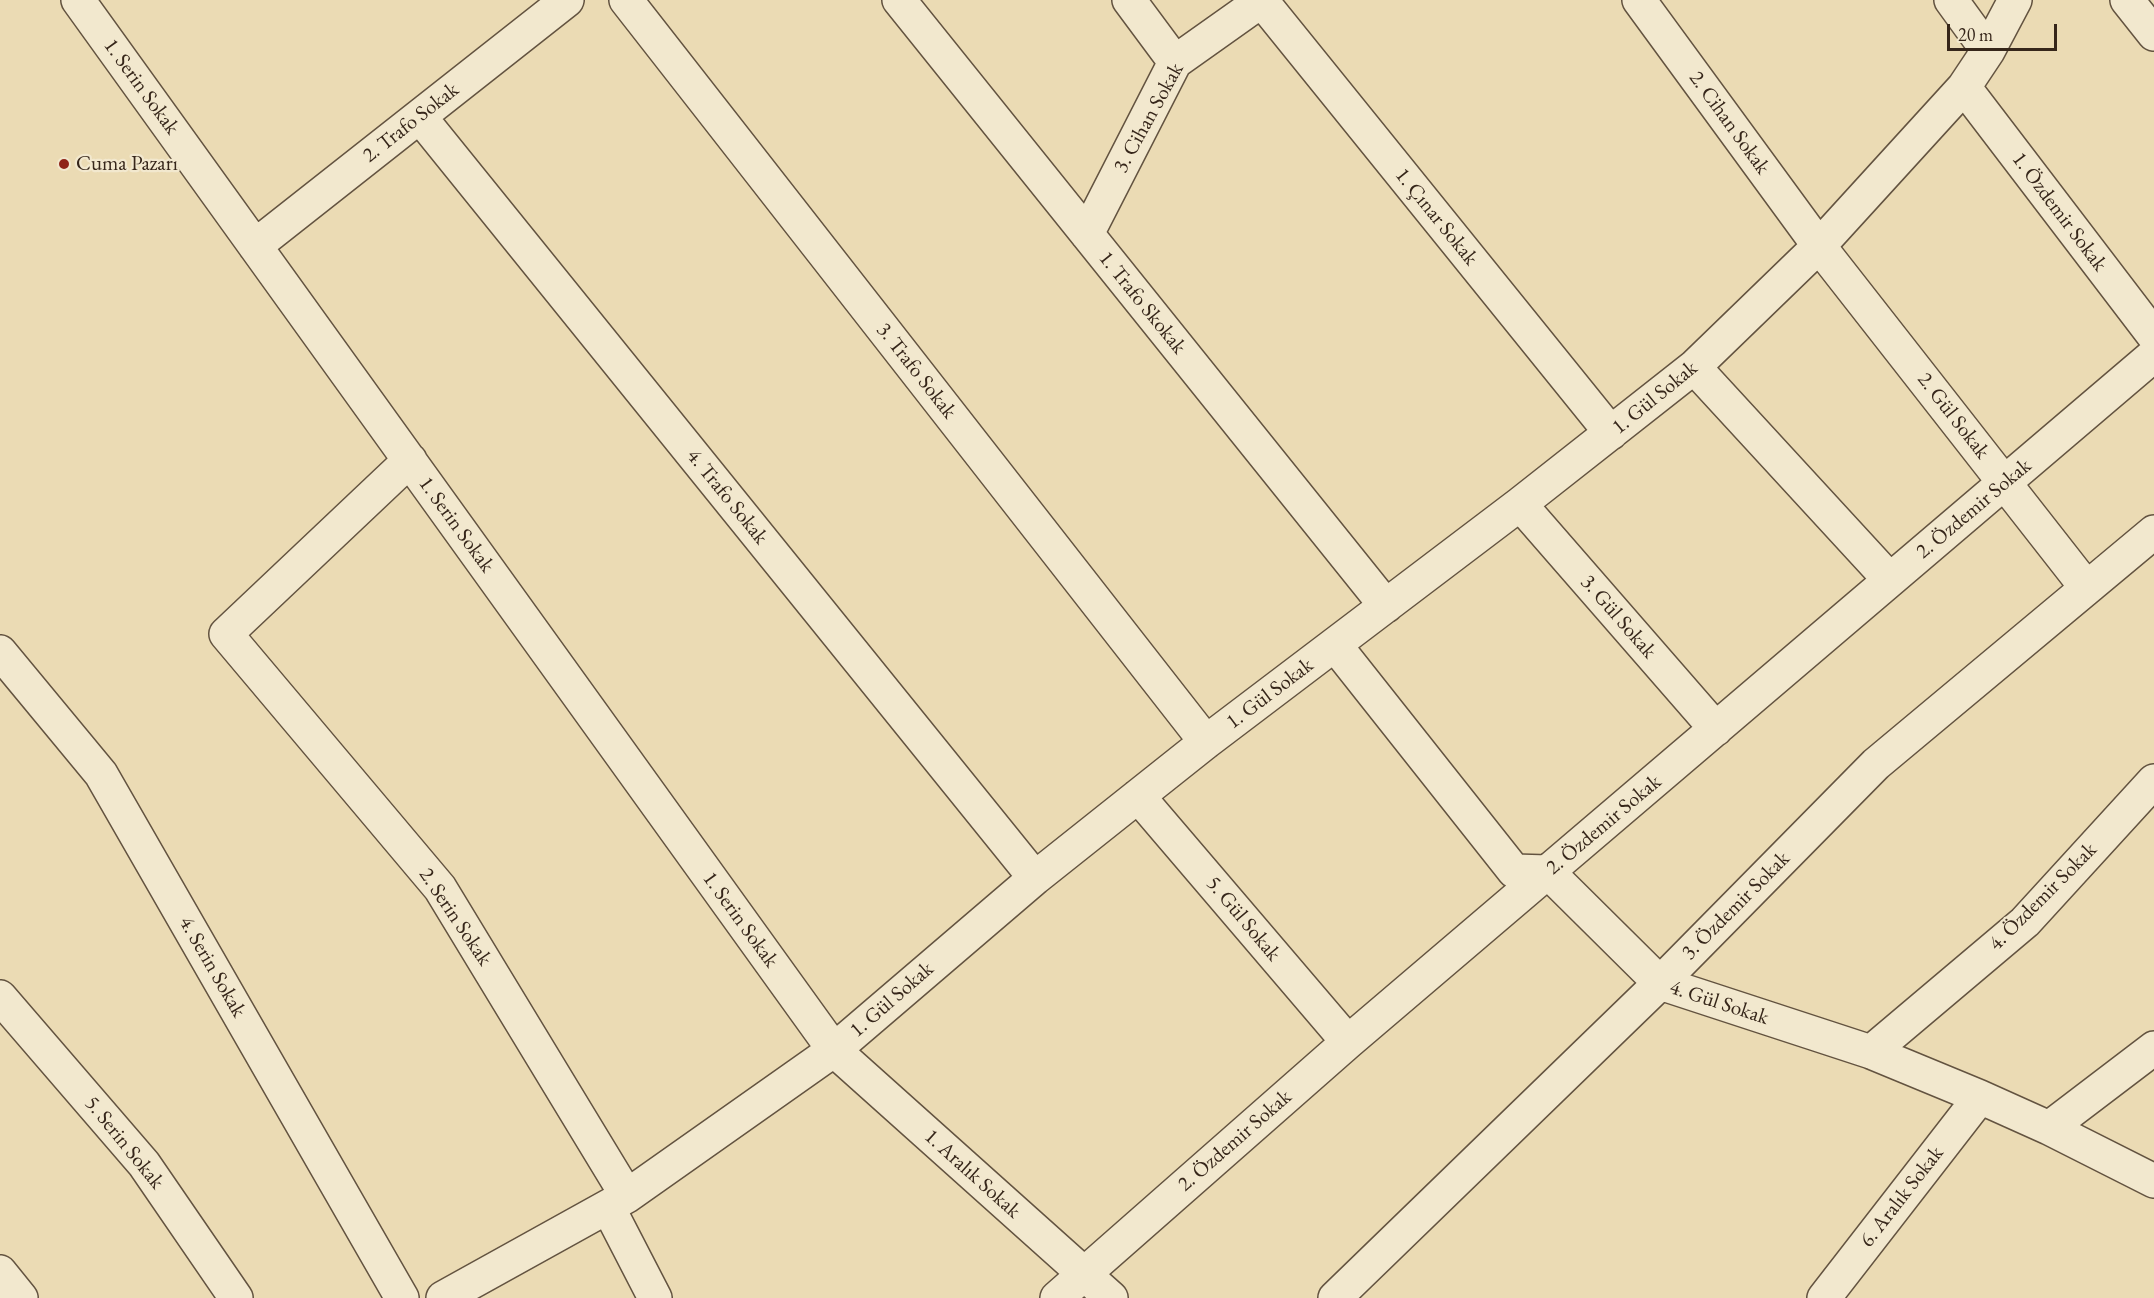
<!DOCTYPE html>
<meta charset="utf-8">
<style>
body{margin:0}
#map{position:relative;width:2154px;height:1298px;overflow:hidden;background:#ebdbb4;font-family:"EB Garamond",serif}
canvas{display:block}
.scale{position:absolute;left:1947px;top:24px;width:110px;height:27px;box-sizing:border-box;border:3px solid #36261a;border-top:0;padding-left:8px;font-size:18px;line-height:21px;white-space:nowrap;color:#36261a;-webkit-text-stroke:4px #f2e8ce;paint-order:stroke}
</style>
<div id="map">
<canvas width="2154" height="1298"></canvas>
<div class="scale">20 m</div>
</div>
<script>
const ctx = document.querySelector('canvas').getContext('2d');
ctx.lineJoin = 'round';
function strokePath(path, color, width, dash) { ctx.strokeStyle = color; ctx.lineWidth = width; ctx.lineCap = dash ? 'butt' : 'round'; ctx.setLineDash(dash || []); ctx.stroke(path); }
function write(font, color, halo, rows, align = 'center') {
  ctx.font = font + ' "EB Garamond",serif'; ctx.lineWidth = 4.5; ctx.setLineDash([]); ctx.textBaseline = 'middle'; ctx.strokeStyle = halo; ctx.fillStyle = color; for (const [text, x, y, turn = 0] of rows) {
    ctx.save(); ctx.translate(x, y); ctx.rotate((+turn || 0) * Math.PI / 180); ctx.textAlign = isNaN(turn) ? turn : align; if (halo) ctx.strokeText(text, 0, 0); ctx.fillText(text, 0, 0); ctx.restore();
  }
}
const street = new Path2D(`
 M78,0l756,1050 277,248
 M626,0l580,742
 M899,0l487,606
 M1129,0l46,62
 M1261,0l350,433
 M1639,0l180,246 267,341
 M1951,0l37,51
 M2127,0l27,34
 M1964,87l190,249
 M420,117l615,761
 M1087,234l88,-172 86,-61
 M255,246l312,-246
 M1694,367l196,213
 M410,460l-184,174 214,254 187,308
 M1520,504l196,225
 M1335,645l179,226 34,1 112,111 211,69 109,45 69,31 105,53
 M0,652l101,122 301,524
 M1138,796l210,246
 M0,997l144,167 92,134
 M1871,1052l154,-130 129,-141
 M2049,1128l105,-80
 M608,1207l47,91
 M0,1272l21,26
 M443,1298l184,-102 207,-146 201,-172 171,-136 314,-238 174,-137 125,-121 145,-159 24,-36 27,-51
 M1057,1298l291,-256 806,-687
 M1335,1298l325,-315 216,-219 278,-232
 M1824,1298l156,-201`);
strokePath(street, '#635340', 36);
strokePath(street, '#f2e8ce', 33);
for (const [x, y, r, color] of [
 [64,164,6,"#8f2418"]
]) { const dot = new Path2D(); dot.arc(x, y, r, 0, 2 * Math.PI); ctx.fillStyle = color; ctx.fill(dot); strokePath(dot, '#f2e8ce', 2); }
write('21px', '#36261a', '#f2e8ce', [
 ["1. Serin Sokak",141,87,54],
 ["3. Cihan Sokak",1149,118,-61],
 ["2. Trafo Sokak",411,123,-38],
 ["2. Cihan Sokak",1729,123,54],
 ["1. Özdemir Sokak",2059,212,53],
 ["1. Çınar Sokak",1436,217,51],
 ["1. Trafo Skokak",1142,303,51],
 ["3. Trafo Sokak",916,371,52],
 ["1. Gül Sokak",1655,398,-39],
 ["2. Gül Sokak",1953,416,52],
 ["4. Trafo Sokak",727,497,51],
 ["2. Özdemir Sokak",1974,509,-40],
 ["1. Serin Sokak",456,525,54],
 ["3. Gül Sokak",1618,617,49],
 ["1. Gül Sokak",1270,694,-37],
 ["2. Özdemir Sokak",1604,825,-40],
 ["4. Özdemir Sokak",2043,897,-45],
 ["3. Özdemir Sokak",1736,906,-45],
 ["2. Serin Sokak",455,917,56],
 ["5. Gül Sokak",1243,919,50],
 ["1. Serin Sokak",740,920,54],
 ["4. Serin Sokak",212,967,60],
 ["1. Gül Sokak",892,1000,-41],
 ["4. Gül Sokak",1719,1003,18],
 ["2. Özdemir Sokak",1235,1141,-41],
 ["5. Serin Sokak",124,1143,51],
 ["1. Aralık Sokak",972,1174,42],
 ["6. Aralık Sokak",1902,1197,-52]
]);
write('21px', '#36261a', '#f2e8ce', [
 ["Cuma Pazarı",76,164]
], 'left');
</script>
